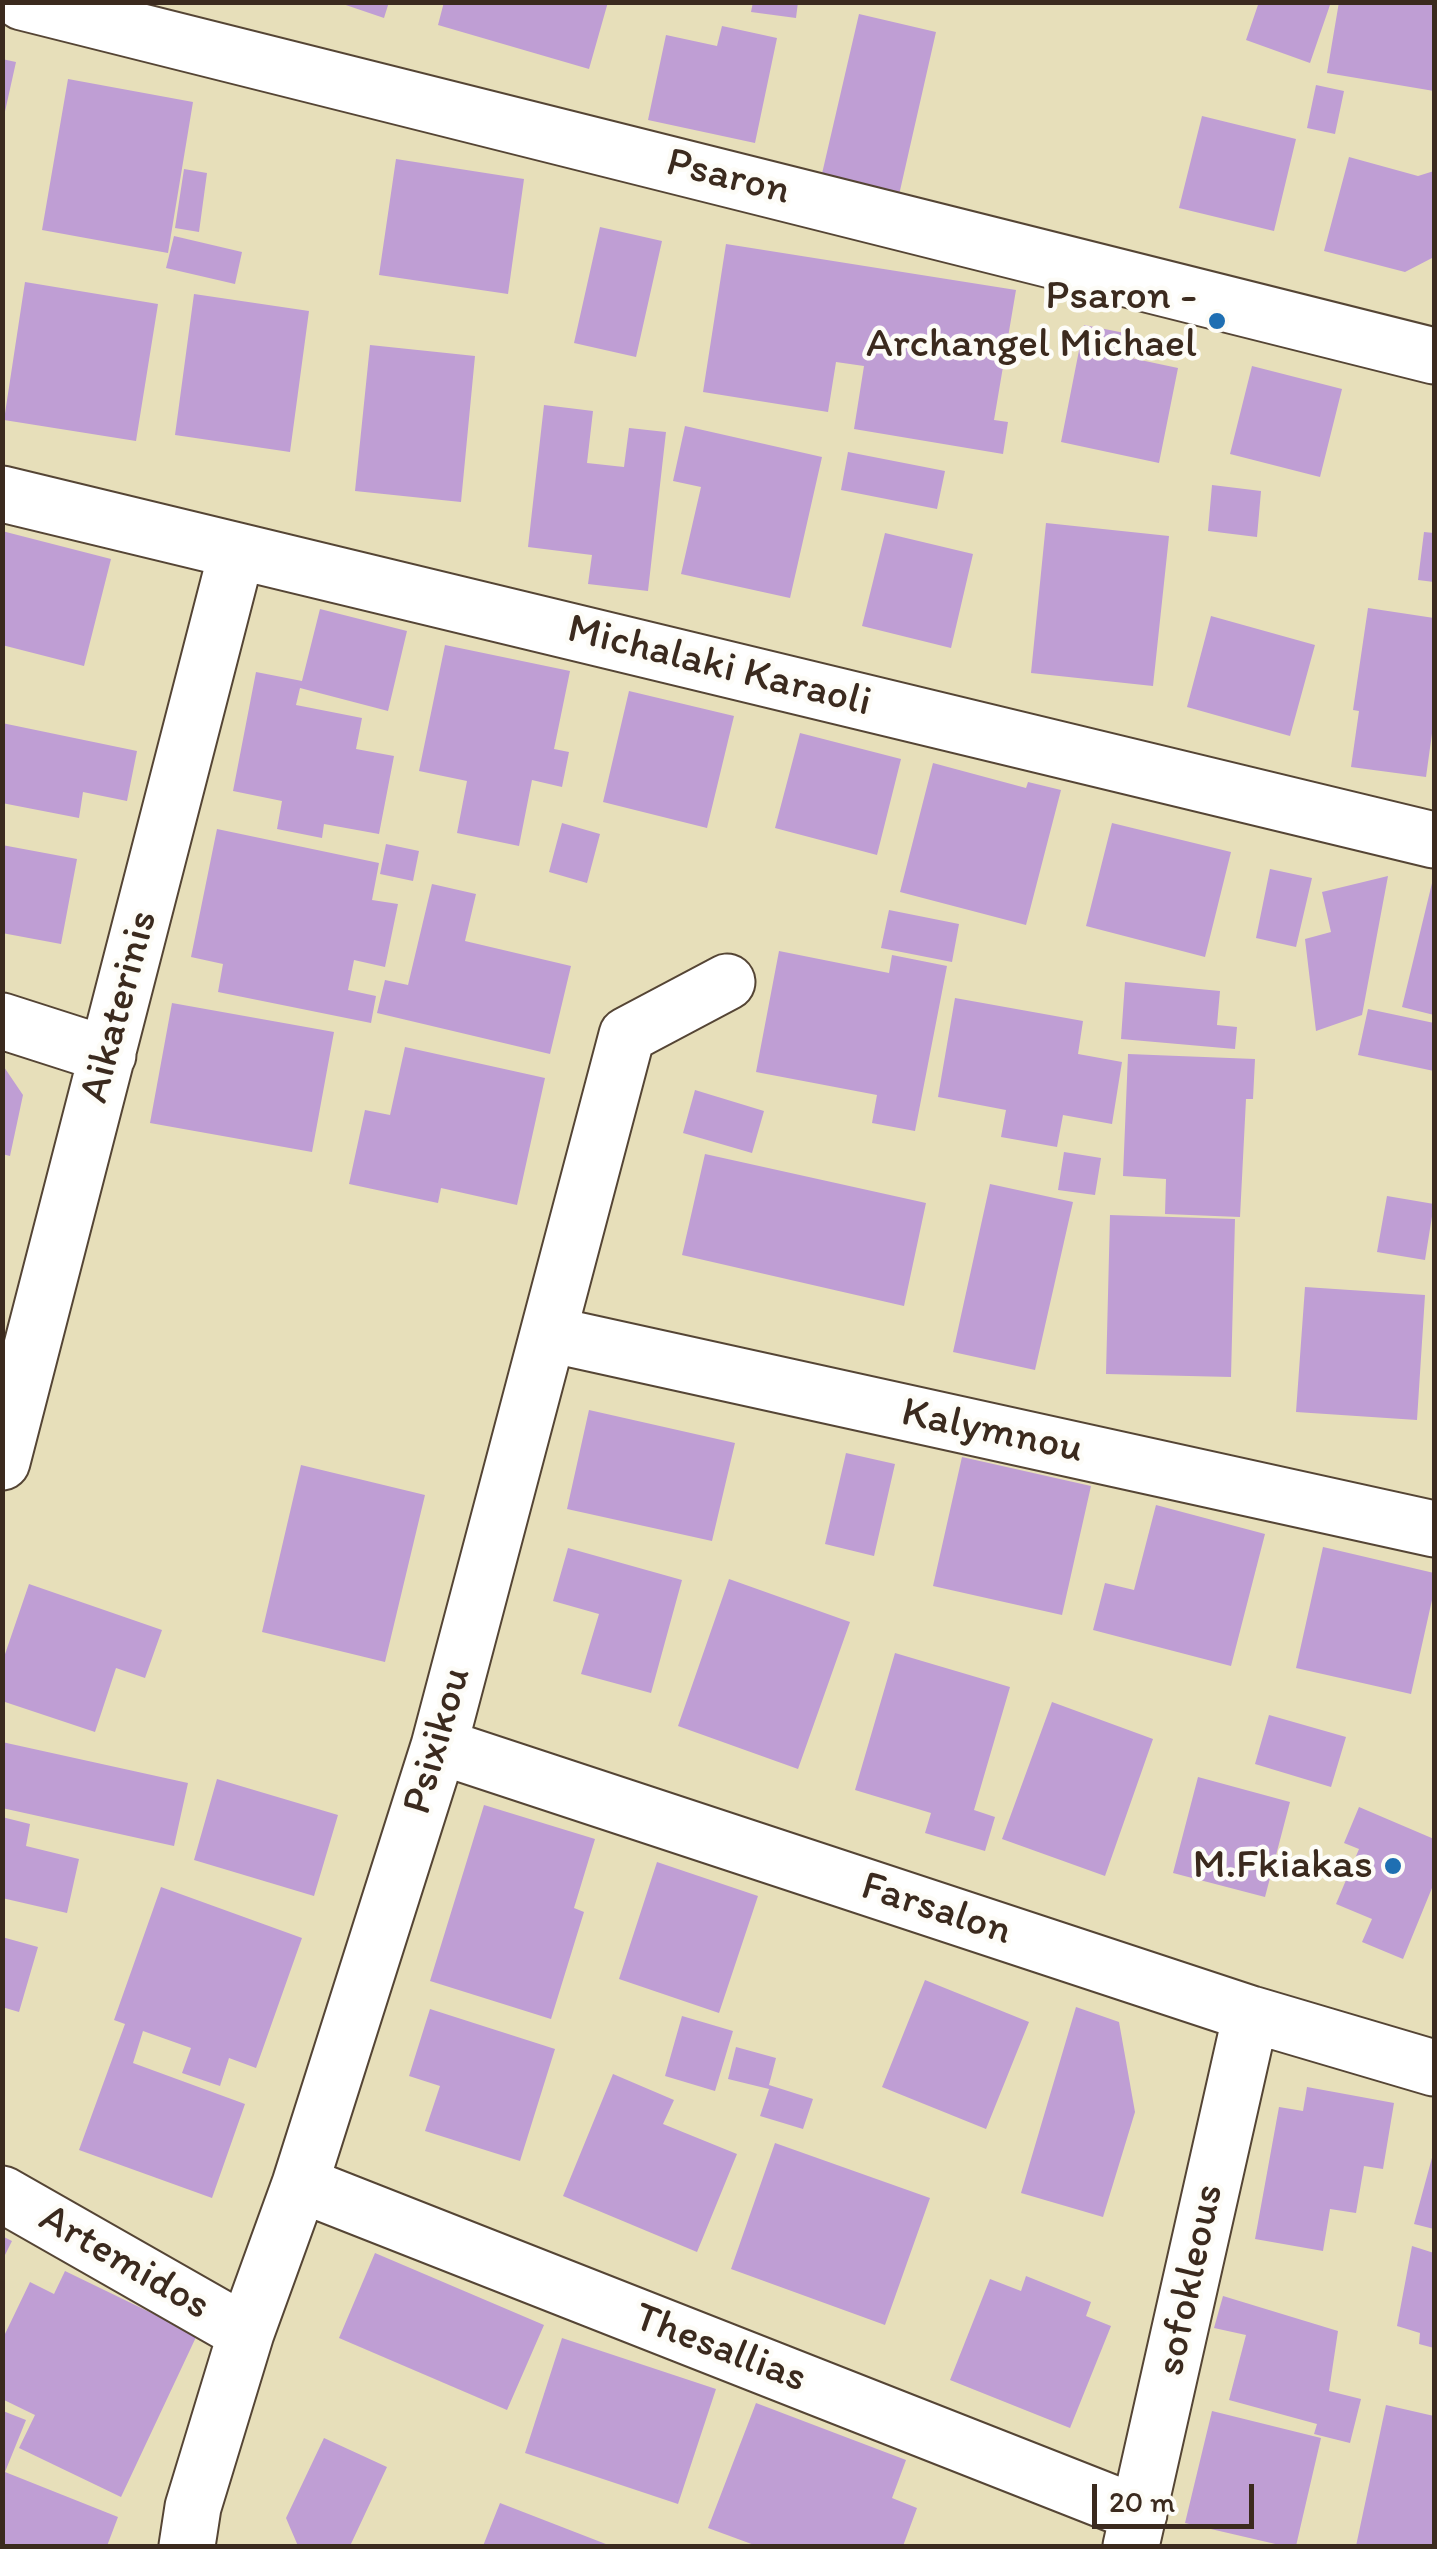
<!DOCTYPE html>
<style>
body{margin:0}
#map{position:relative;width:1437px;height:2549px;overflow:hidden;background:#e7dfba;font-family:Itim,sans-serif}
canvas{display:block}
.frame{position:absolute;inset:0;border:5px solid #3b2a1e;pointer-events:none}
.scale{position:absolute;left:1092px;top:2484px;width:162px;height:45px;box-sizing:border-box;border:5px solid #3b2a1e;border-top:0;padding-left:12px;font-size:30px;line-height:35px;white-space:nowrap;color:#3b2a1e;-webkit-text-stroke:8px #fdfcf7;paint-order:stroke}
</style>
<div id="map">
<canvas width="1437" height="2549"></canvas>
<div class="frame"></div>
<div class="scale">20 m</div>
</div>
<script>
const ctx = document.querySelector('canvas').getContext('2d');
ctx.lineJoin = 'round';
function paint(path, color) { ctx.fillStyle = color; ctx.fill(path, 'evenodd'); }
function strokePath(path, color, width, dash) { ctx.strokeStyle = color; ctx.lineWidth = width; ctx.lineCap = dash ? 'butt' : 'round'; ctx.setLineDash(dash || []); ctx.stroke(path); }
function write(font, color, halo, rows, align = 'center') {
  ctx.font = font + ' Itim,sans-serif'; ctx.lineWidth = 9; ctx.setLineDash([]); ctx.textBaseline = 'middle'; ctx.strokeStyle = halo; ctx.fillStyle = color; for (const [text, x, y, turn = 0] of rows) {
    ctx.save(); ctx.translate(x, y); ctx.rotate((+turn || 0) * Math.PI / 180); ctx.textAlign = isNaN(turn) ? turn : align; if (halo) ctx.strokeText(text, 0, 0); ctx.fillText(text, 0, 0); ctx.restore();
  }
}
paint(new Path2D(`
 M337,2h52l-5,16z
 M444,2h164l-19,67 -151,-44z
 M753,2h45l-2,16 -45,-6z
 M1259,2h72l-21,61 -64,-23z
 M1339,2h95v89l-107,-18z
 M859,14l77,18 -37,163 -78,-17z
 M722,26l55,12 -22,105 -107,-23 18,-85 51,11z
 M2,59l14,3 -12,54h-2z
 M68,79l125,23 -25,151 -126,-23z
 M1316,85l28,6 -9,43 -28,-6z
 M1202,116l94,23 -22,92 -95,-23z
 M1349,157l69,19 16,-5v86l-29,15 -81,-21z
 M396,159l128,20 -16,115 -129,-19z
 M184,169l23,4 -8,59 -24,-4z
 M600,227l62,14 -26,116 -62,-14z
 M174,236l68,16 -7,32 -69,-16z
 M726,244l290,46 -22,130 14,2 -5,32 -149,-25 10,-63 -28,-4 -8,50 -125,-20z
 M25,282l133,22 -22,137 -132,-21z
 M194,294l115,17 -19,141 -115,-17z
 M1084,325l46,9 -4,23 52,11 -19,95 -98,-21z
 M370,345l105,11 -14,146 -106,-11z
 M1252,366l90,23 -22,88 -90,-23z
 M544,405l49,6 -6,52 37,4 5,-39 37,4 -18,159 -60,-7 4,-29 -64,-8z
 M685,426l137,31 -32,141 -109,-24 20,-87 -28,-6z
 M848,452l97,19 -8,38 -96,-19z
 M1212,485l49,6 -4,46 -49,-6z
 M1046,523l123,13 -16,150 -122,-13z
 M2,531l109,28 -27,107 -82,-21z
 M1424,532l10,1v49l-16,-2z
 M885,533l88,21 -22,94 -89,-22z
 M1368,608l66,10v101l-8,58 -75,-10 8,-56 -6,-1z
 M320,609l87,22 -19,80 -88,-23 -4,17 66,13 -6,31 38,7 -15,78 -55,-10 -2,14 -45,-9 5,-28 -49,-10 23,-119 46,9z
 M1211,616l104,29 -25,91 -103,-29z
 M445,645l125,26 -16,78 15,3 -7,35 -30,-7 -13,66 -62,-13 10,-52 -48,-10z
 M629,691l105,25 -27,112 -104,-26z
 M2,723l135,28 -10,50 -44,-9 -4,26 -77,-15z
 M800,733l101,26 -24,96 -102,-27z
 M933,763l93,25 2,-6 33,8 -35,135 -126,-33z
 M562,823l38,11 -13,49 -38,-11z
 M1112,823l119,29 -26,105 -119,-31z
 M217,829l162,34 -7,37 26,4 -13,63 -31,-7 -6,30 28,6 -5,27 -153,-31 5,-28 -32,-7z
 M386,844l33,7 -6,30 -33,-7z
 M2,845l75,14 -16,85 -59,-11z
 M1270,869l42,9 -16,69 -40,-9z
 M1388,876l-26,139 -46,16 -11,-92 26,-7 -9,-40z
 M1433,879h1v136l-32,-8z
 M432,884l44,10 -11,47 106,25 -21,88 -173,-41 8,-33 23,5z
 M889,910l70,14 -7,38 -71,-14z
 M779,951l110,22 3,-18 55,11 -32,165 -43,-8 5,-28 -121,-23z
 M1125,982l95,9 -3,34 20,2 -2,22 -114,-10z
 M955,998l128,23 -5,33 44,8 -10,62 -49,-9 -6,32 -56,-10 5,-27 -68,-13z
 M172,1003l162,29 -22,120 -162,-29z
 M1368,1009l66,14v48l-76,-16z
 M405,1047l140,31 -28,127 -76,-17 -3,15 -89,-19 16,-74 25,5z
 M1128,1054l127,5 -2,40h-7l-6,118 -75,-3 1,-35 -43,-3z
 M2,1064l21,31 -13,61 -8,-2z
 M695,1090l69,21 -12,42 -69,-20z
 M1064,1152l37,6 -6,37 -37,-5z
 M705,1154l221,49 -22,103 -222,-51z
 M990,1184l83,18 -38,168 -82,-18z
 M1387,1196l47,8 -9,56 -48,-8z
 M1110,1215l125,4 -4,158 -125,-3z
 M1305,1287l120,8 -8,125 -121,-8z
 M589,1410l146,33 -23,98 -145,-32z
 M846,1453l49,11 -21,92 -49,-12z
 M962,1457l129,29 -29,129 -129,-29z
 M301,1465l124,30 -40,167 -123,-30z
 M1156,1505l109,29 -34,132 -138,-36 12,-47 29,7z
 M1323,1547l111,26v18l-23,103 -115,-26z
 M568,1548l114,32 -31,113 -70,-19 18,-60 -46,-13z
 M729,1579l121,43 -52,147 -120,-43z
 M29,1584l133,46 -17,48 -29,-10 -21,64 -93,-31v-38z
 M895,1653l115,34 -36,123 21,7 -10,34 -60,-18 6,-20 -76,-23z
 M1052,1702l101,37 -48,137 -103,-37z
 M1269,1715l77,22 -15,50 -76,-23z
 M2,1742l186,41 -14,63 -172,-38z
 M1198,1777l92,25 -25,95 -92,-24z
 M217,1779l121,36 -24,81 -120,-36z
 M484,1805l111,34 -21,69 10,4 -33,107 -121,-38z
 M1359,1807l75,32v44l-31,76 -41,-17 10,-23 -36,-15 23,-55 -15,-6z
 M2,1817l28,7 -4,22 53,13 -12,54 -65,-15z
 M657,1862l101,34 -39,117 -100,-34z
 M161,1887l141,51 -46,130 -27,-10 -9,28 -38,-13 9,-25 -48,-17 -10,32 112,41 -33,94 -133,-48 46,-126 -11,-4z
 M2,1937l36,10 -19,65 -17,-5z
 M925,1980l104,42 -43,107 -104,-42z
 M1076,2007l43,15 16,90 -32,105 -82,-24z
 M430,2009l125,40 -35,112 -95,-30 15,-45 -31,-10z
 M682,2016l51,15 -18,60 -50,-15z
 M736,2047l40,11 -7,27 44,14 -10,30 -43,-13 9,-27 -41,-10z
 M613,2074l61,26 -11,24 74,30 -40,98 -134,-56z
 M1307,2087l87,16 -11,66 -19,-3 -8,47 -26,-4 -7,42 -68,-12 24,-132 24,4z
 M775,2143l155,55 -45,127 -154,-56z
 M1433,2154h1v75l-20,-5z
 M2,2236l10,5 -10,20z
 M1412,2246l22,7v95l-15,-4 1,-11 -23,-7z
 M375,2253l169,72 -37,85 -168,-72z
 M65,2271l132,64 -76,162 -102,-49 16,-33 -33,-16v-64l2,1 26,-54 24,12z
 M1026,2276l65,26 -5,14 25,10 -41,102 -120,-48 40,-101 31,12z
 M1223,2296l115,35 -9,60 32,8 -11,44 -36,-9 3,-10 -88,-24 17,-65 -32,-7z
 M562,2338l154,51 -38,115 -153,-51z
 M756,2403l150,57 -14,38 25,10 -14,38h-146l-49,-18z
 M1386,2405l48,11v130h-78z
 M3,2411l23,9 -21,52 113,45 -11,29h-104z
 M1212,2411l109,27 -25,108h-12l-99,-23z
 M324,2438l63,29 -37,79h-52l-12,-28z
 M500,2503l111,43h-128z`), '#bf9ed4');
const minor = new Path2D(`
 M22,2l1412,354
 M2,494l1432,346
 M2,1021l106,34
 M549,1334l885,195
 M2,1462l235,-911
 M439,1746l812,268 183,54
 M300,2184l839,330
 M2,2194l244,139
 M187,2546l6,-39 53,-174 54,-149 139,-438 188,-711 100,-53
 M1131,2546l120,-532`);
strokePath(minor, '#554535', 59);
strokePath(minor, '#fff', 55);
for (const [x, y, r, color] of [
 [1217,321,10,"#1f6fb2"],
 [1393,1866,10,"#1f6fb2"]
]) { const dot = new Path2D(); dot.arc(x, y, r, 0, 2 * Math.PI); ctx.fillStyle = color; ctx.fill(dot); strokePath(dot, '#fdfcf7', 4); }
write('42px', '#3b2a1e', '#fdfcf7', [
 ["Psaron",728,178,14],
 ["Michalaki Karaoli",719,667,14],
 ["Aikaterinis",120,1007,-75],
 ["Kalymnou",992,1432,12],
 ["Psixikou",438,1741,-74],
 ["Farsalon",936,1910,18],
 ["Artemidos",124,2263,30],
 ["sofokleous",1191,2280,-78],
 ["Thesallias",720,2349,21]
]);
write('42px', '#3b2a1e', '#fdfcf7', [
 ["Psaron -",1197,297],
 ["Archangel Michael",1197,345],
 ["M.Fkiakas",1373,1866]
], 'right');
</script>
